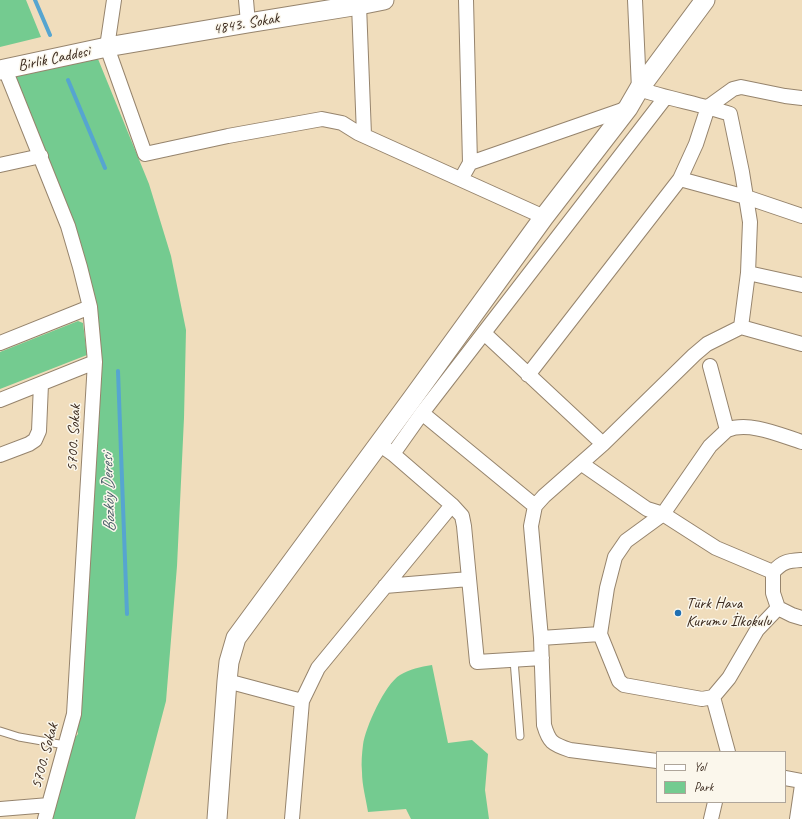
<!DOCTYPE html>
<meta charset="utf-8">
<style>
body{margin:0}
#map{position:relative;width:802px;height:819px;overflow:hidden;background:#f0ddbc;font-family:Caveat,sans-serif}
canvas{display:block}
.legend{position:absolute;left:656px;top:751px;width:130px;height:52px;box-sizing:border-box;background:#fbf7ec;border:1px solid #aea59a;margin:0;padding:5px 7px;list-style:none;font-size:12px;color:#3b2a1e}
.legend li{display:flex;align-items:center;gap:8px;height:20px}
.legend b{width:20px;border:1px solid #aea59a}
</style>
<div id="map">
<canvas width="802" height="819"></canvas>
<ul class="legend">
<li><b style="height:5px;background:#fff"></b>Yol</li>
<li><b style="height:11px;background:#74cb90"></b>Park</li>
</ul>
</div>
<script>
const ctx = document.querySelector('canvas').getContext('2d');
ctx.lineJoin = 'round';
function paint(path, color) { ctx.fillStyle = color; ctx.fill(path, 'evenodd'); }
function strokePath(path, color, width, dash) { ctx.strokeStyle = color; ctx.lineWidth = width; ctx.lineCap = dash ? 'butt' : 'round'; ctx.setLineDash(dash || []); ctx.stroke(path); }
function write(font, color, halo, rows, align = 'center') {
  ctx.font = font + ' Caveat,sans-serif'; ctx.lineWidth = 3; ctx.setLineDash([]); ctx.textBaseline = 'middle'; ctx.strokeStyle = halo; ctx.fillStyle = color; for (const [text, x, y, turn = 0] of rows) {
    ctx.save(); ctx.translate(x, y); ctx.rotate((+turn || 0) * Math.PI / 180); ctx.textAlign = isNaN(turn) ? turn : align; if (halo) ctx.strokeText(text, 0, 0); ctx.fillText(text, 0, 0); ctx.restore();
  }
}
paint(new Path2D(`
 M0,0h26l15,37 -41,10z
 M98,59l51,125 22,72 15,74 -2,88 -7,148 -11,135 -31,118h-83l18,-76 8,-9 -2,-10 20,-389 -10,-74 -74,-188z
 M78,321l5,2 4,32 -87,34v-37z
 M432,665l16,78 24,-3 16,14 -3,36 4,29h-78l-5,-10 -38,3c-2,-13 -6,-27 -6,-40 -1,-9 0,-19 1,-27 2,-17 22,-61 37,-70 10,-6 20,-8 32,-10z`), '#74cb90');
strokePath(new Path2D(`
 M35,0l15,35
 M68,80l37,88
 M118,371l9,243`), '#56a5d0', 4);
const lane = new Path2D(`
 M514,660l6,76
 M0,731l19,6 46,8`);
const street = new Path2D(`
 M114,0l-7,47 38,107 83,-18 94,-17 20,4 16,10 186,84
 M246,0l2,23
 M635,0l4,89c30,10 61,15 91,25l12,58 8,50 -2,51 -7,54
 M359,5l5,130
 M5,69l63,157 12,41 10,40 5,55 -21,352 -29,105
 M470,163l158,-55
 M0,165l41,-9
 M461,179l9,-16 -4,-163
 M680,179l66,18 56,19
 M748,273l54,12
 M484,333l119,111
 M0,343l90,-36
 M710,366l17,64 -17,16 -47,68 -37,27 -11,16 -8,31 -7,46 19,47 5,4 78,14 11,-2 15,55
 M528,375l152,-196 16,-35 12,-37 25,-18 8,-2 44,9 17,2
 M0,400l95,-38
 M422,413l113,93
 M727,430c22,-9 53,5 75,12
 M386,449l7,5 59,51 10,11 2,10 13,136 65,-4
 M393,454l29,-41 243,-315
 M0,455l29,-11 6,-4 4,-9 2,-47
 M582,464l65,45 16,5 53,34 57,24
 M385,586l84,-7
 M778,608l14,7 10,3
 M541,638l59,-4
 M227,681l75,20
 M713,697l16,-19 28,-48 21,-22 -5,-15v-21c10,-11 15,-11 29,-12
 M657,761l-87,-11c-18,-6 -21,-8 -26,-25l-3,-87 -10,-112 4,-20 9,-10 59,-52 91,-89 13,-11 34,-17 61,17
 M785,778l17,3
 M0,809l49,-4
 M292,819l10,-118 16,-33 134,-163
 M711,819l4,-17
 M797,819l5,-34`);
const secondary = new Path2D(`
 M0,70l107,-23 141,-24 111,-18 25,-5
 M217,819l10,-138 2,-19 7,-24 176,-239 132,-182 84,-109 11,-19 66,-89`);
strokePath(lane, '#96846d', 9);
strokePath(street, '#96846d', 16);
strokePath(secondary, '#96846d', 21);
strokePath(lane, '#fff', 7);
strokePath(street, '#fff', 14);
strokePath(secondary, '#fff', 19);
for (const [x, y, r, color] of [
 [678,613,4,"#1f6fb2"]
]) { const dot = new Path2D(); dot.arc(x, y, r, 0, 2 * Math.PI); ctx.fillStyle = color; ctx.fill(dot); strokePath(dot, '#fbf7ec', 1.5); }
write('16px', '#3b2a1e', '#fbf7ec', [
 ["4843. Sokak",246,24,-10],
 ["Birlik Caddesi",54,59,-12],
 ["5700. Sokak",74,438,-87],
 ["5700. Sokak",45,756,-75]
]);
write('16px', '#3b2a1e', '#fbf7ec', [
 ["Türk Hava",686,604],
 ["Kurumu İlkokulu",686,622]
], 'left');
write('italic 17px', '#465b65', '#fbf7ec', [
 ["Bozköy Deresi",109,493,-92]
]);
</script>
